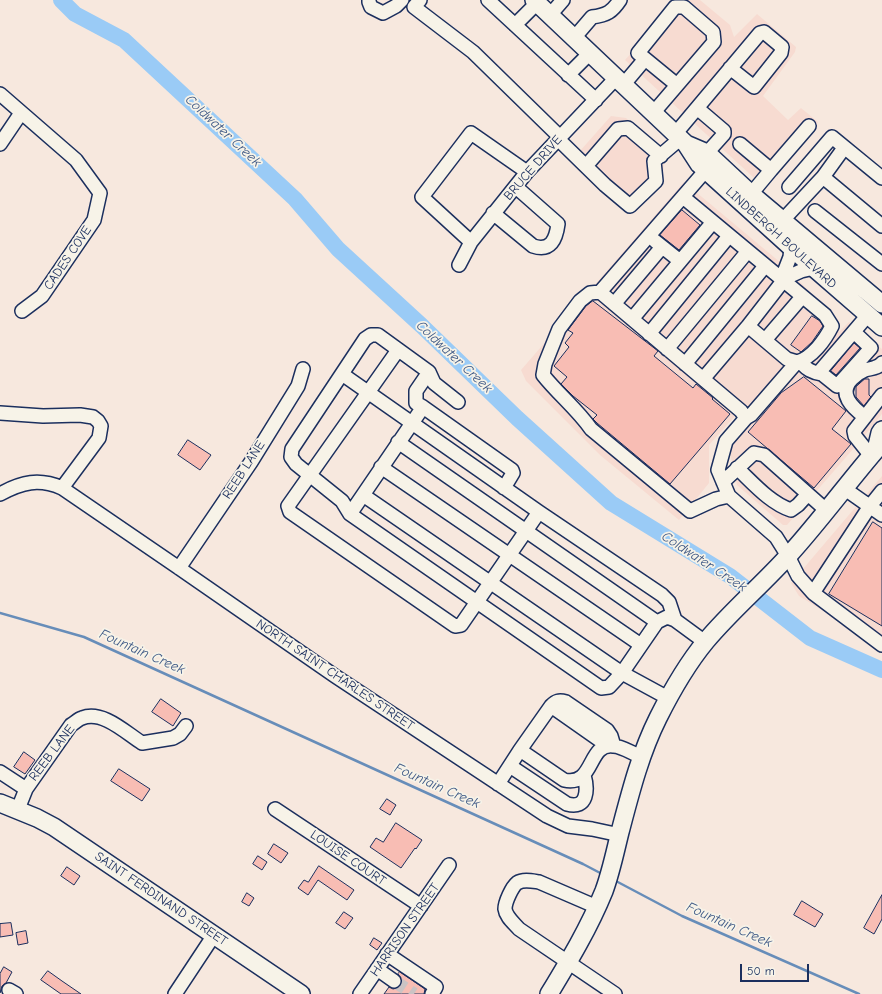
<!DOCTYPE html>
<style>
body{margin:0}
#map{position:relative;width:882px;height:994px;overflow:hidden;background:#f7e8de;font-family:"Comic Neue",sans-serif}
canvas{display:block}
.scale{position:absolute;left:740px;top:964px;width:69px;height:18px;box-sizing:border-box;border:2px solid #1b2f5e;border-top:0;padding-left:5px;font-size:12px;line-height:14px;white-space:nowrap;color:#1b2f5e;-webkit-text-stroke:3px #f7f3e8;paint-order:stroke}
</style>
<div id="map">
<canvas width="882" height="994"></canvas>
<div class="scale">50 m</div>
</div>
<script>
const ctx = document.querySelector('canvas').getContext('2d');
ctx.lineJoin = 'round';
function paint(path, color) { ctx.fillStyle = color; ctx.fill(path, 'evenodd'); }
function strokePath(path, color, width, dash) { ctx.strokeStyle = color; ctx.lineWidth = width; ctx.lineCap = dash ? 'butt' : 'round'; ctx.setLineDash(dash || []); ctx.stroke(path); }
function write(font, color, halo, rows, align = 'center') {
  ctx.font = font + ' "Comic Neue",sans-serif'; ctx.lineWidth = 3.5; ctx.setLineDash([]); ctx.textBaseline = 'middle'; ctx.strokeStyle = halo; ctx.fillStyle = color; for (const [text, x, y, turn = 0] of rows) {
    ctx.save(); ctx.translate(x, y); ctx.rotate((+turn || 0) * Math.PI / 180); ctx.textAlign = isNaN(turn) ? turn : align; if (halo) ctx.strokeText(text, 0, 0); ctx.fillText(text, 0, 0); ctx.restore();
  }
}
paint(new Path2D(`
 M679,0h21l30,25 4,12 23,-23 39,33 -1,5 -32,44 25,24 13,-12 17,14 -54,65 -139,-127z
 M611,116l15,2 39,38 -3,24 -24,27 -66,-47z
 M684,182l97,81 57,57 1,12 10,-10 33,27v65l-22,27 -73,84h-4l-46,-40 -7,-33v-5l21,-36 -7,-5 -35,39v38l-30,37 -79,-65 -74,-74 -5,-11z
 M882,476v171l-83,-51 -8,-13z`), '#f7dbd1');
strokePath(new Path2D(`
 M0,613l84,24 499,227 21,11
 M614,880l68,36 177,78`), '#678db9', 2.5);
strokePath(new Path2D(`
 M61,0l14,14 49,26 171,159 43,50 84,77 95,92 94,85 119,73 80,62 72,32`), '#9acbf6', 16);
const building = new Path2D(`
 M682,210l18,15 -21,25 -19,-15z
 M593,301l65,50 -4,5 39,32 3,-4 17,14 -1,1 18,15 -60,70 -73,-61 -4,-4 4,-4 -24,-19 -12,-12 6,-7 -13,-11 15,-19 -4,-4 8,-10 -5,-3 18,-24z
 M812,316l8,5 3,5 -11,16 -11,10 -10,-7z
 M854,343l6,5 -24,27 -5,-4z
 M804,377l42,34 -14,18 19,15 -37,44 -66,-56 33,-39z
 M865,379h4v16l2,2 -7,9 -8,-9v-10z
 M188,440l23,15 -11,15 -22,-15z
 M873,522l9,6v98l-53,-32z
 M161,699l20,14 -8,13 -21,-14z
 M24,752l11,8 -10,14 -11,-7z
 M119,769l31,20 -8,12 -31,-20z
 M387,799l9,6 -6,10 -10,-6z
 M396,823l26,17 -6,9 -1,-1 -14,20 -31,-21 6,-9 7,4z
 M274,844l14,9 -7,10 -13,-9z
 M258,856l9,6 -5,8 -9,-6z
 M319,866l35,24 -7,10 -29,-20 -10,15 -10,-7 6,-8 4,2z
 M67,867l13,9 -6,9 -13,-9z
 M247,893l7,5 -5,8 -7,-4z
 M882,895v24l-8,15 -10,-6z
 M802,901l21,13 -8,13 -21,-12z
 M344,912l9,6 -8,11 -9,-6z
 M11,923l2,12 -13,2v-13z
 M26,931l2,12 -10,2 -2,-12z
 M374,938l8,5 -5,7 -7,-5z
 M4,967l8,5 -6,11 -4,3 -2,7v-19z
 M48,971l14,10 19,13h-20l-20,-14z
 M400,972l25,17 -1,5h-40l5,-7 4,2 4,-1 4,-3v-7l-3,-4z`);
paint(building, '#f8bdb4');
strokePath(building, '#1b2f5e', 1);
strokePath(new Path2D(`
 M394,981l20,13`), '#cbc3c4', 13, [13, 6]);
const minor = new Path2D(`
 M369,0v2l2,5 12,6 13,-7 6,-6
 M420,0l-6,7 59,45 87,85
 M488,0l108,100
 M550,15l13,-15
 M515,25l22,-22
 M574,38l18,-21c15,-2 20,-5 28,-17
 M568,75l22,-22
 M624,84l21,-25
 M0,94l76,66 24,33 -6,27 -52,76 -20,15
 M697,108l27,23v3l-17,19
 M654,112l60,-70 -1,-10 -29,-25h-9l-37,46 39,32
 M676,133l84,-100 4,-1 18,15 -1,6 -27,34 -24,-19
 M558,139l47,46 25,21 26,-25 -2,-20 27,-23
 M0,144l21,-31
 M740,144l31,26 38,-44
 M586,166l32,-37 10,-1 33,28
 M706,170l-106,122 141,119 5,7 -20,23 -8,29 11,26 47,41 12,19 10,20 15,17 57,-87 12,-15
 M823,177l59,49
 M789,187l43,-50 50,41
 M751,194l20,-24
 M683,197l142,118 7,11c-7,14 -20,32 -35,36l-46,53 -5,3
 M815,211l67,53
 M493,213l40,33c18,6 23,-7 25,-22l-42,-37
 M782,221l41,-44 21,-29
 M655,241l25,20
 M471,242l-49,-45 49,-64 56,39
 M791,248l-1,9 -9,23 20,-9 13,-3
 M459,265l12,-23 56,-70 90,-95
 M600,292l-10,1 -10,8 -21,28 -14,35 -2,11c15,19 34,34 48,54l99,82 26,-12 13,-3
 M614,304l48,-57
 M632,319l81,-97
 M748,326l39,33 10,3
 M854,332l17,16 -34,38 -15,-12 -1,-4 47,-55
 M649,334l80,-98
 M765,340l37,-43
 M667,349l81,-98
 M398,350l-110,156 2,6 165,114 6,-1 78,-113
 M801,361c3,8 13,12 21,13
 M685,364l80,-98
 M342,374l197,138 123,83 7,7 6,18
 M703,379l45,-53 35,-45
 M423,407l-7,-4v-12l13,-19
 M0,413l43,3 37,-1 13,2 5,4 3,5 -2,12 -37,50
 M865,417c-12,-9 -28,-23 -13,-38 4,-4 8,-7 13,-9 7,-2 13,-2 17,-7
 M398,442l259,180
 M871,456l-16,-20 -1,-5 28,-36
 M381,467l260,178
 M737,468c16,15 33,35 54,42l7,-5 10,-11
 M723,482l31,-29 10,2 62,55
 M845,489l37,26
 M0,494c22,-12 39,-16 62,-6l117,80 156,108 212,140 21,10 24,3 28,6
 M363,495l259,178 -13,14 -8,1 -251,-174 -8,-13 -46,-37 -5,-7 1,-8 73,-110 6,-4h7l51,37 5,11 24,19
 M350,514l73,-107 89,63 1,3 -9,15
 M179,568l72,-106 47,-76 5,-17
 M813,593l69,52
 M668,698l-46,-25 35,-51 10,-5 8,3 30,22
 M551,706l57,40
 M520,750l31,-44c5,-5 8,-6 15,-4l41,28 4,6 3,10
 M510,766l57,38c21,6 21,-15 17,-29
 M0,772l26,17
 M498,784l22,-34 44,30c31,7 23,-37 49,-34 9,0 20,8 29,11
 M18,809l8,-20 45,-64c4,-2 7,-6 11,-7 21,-8 44,15 60,25l31,-5 7,-4 6,-8
 M275,809l146,97
 M597,907l-58,-25c-7,-1 -16,-3 -22,1 -5,4 -12,19 -12,26 1,8 9,14 14,20l96,65
 M387,954l49,33 -4,7
 M377,969l17,12
 M9,990l7,4
 M175,994l39,-59
 M360,994l89,-129`);
const major = new Path2D(`
 M534,0l152,144 13,20 115,104 68,59
 M686,144l21,9 44,41 131,110
 M0,803l37,15 17,9 247,167
 M549,994c20,-33 40,-66 55,-103 7,-19 11,-39 16,-59 10,-38 20,-78 38,-114 13,-26 29,-54 48,-77 25,-30 56,-56 83,-86 30,-33 57,-70 87,-105l4,-17 2,-3`);
strokePath(minor, '#1b2f5e', 16);
strokePath(major, '#1b2f5e', 20);
strokePath(minor, '#f7f3e8', 13);
strokePath(major, '#f7f3e8', 17);
write('13px', '#1b2f5e', '#f7f3e8', [
 ["BRUCE DRIVE",533,168,-49],
 ["LINDBERGH BOULEVARD",781,238,42],
 ["CADES COVE",68,258,-56],
 ["REEB LANE",244,470,-57],
 ["NORTH SAINT CHARLES STREET",335,675,34],
 ["REEB LANE",52,753,-53],
 ["LOUISE COURT",348,858,34],
 ["SAINT FERDINAND STREET",161,899,34],
 ["HARRISON STREET",405,930,-55]
]);
write('italic 14px', '#3b5684', '#f7f3e8', [
 ["Coldwater Creek",223,131,43],
 ["Coldwater Creek",454,357,43],
 ["Coldwater Creek",704,562,33],
 ["Fountain Creek",142,652,24],
 ["Fountain Creek",437,786,24],
 ["Fountain Creek",729,925,24]
]);
</script>
